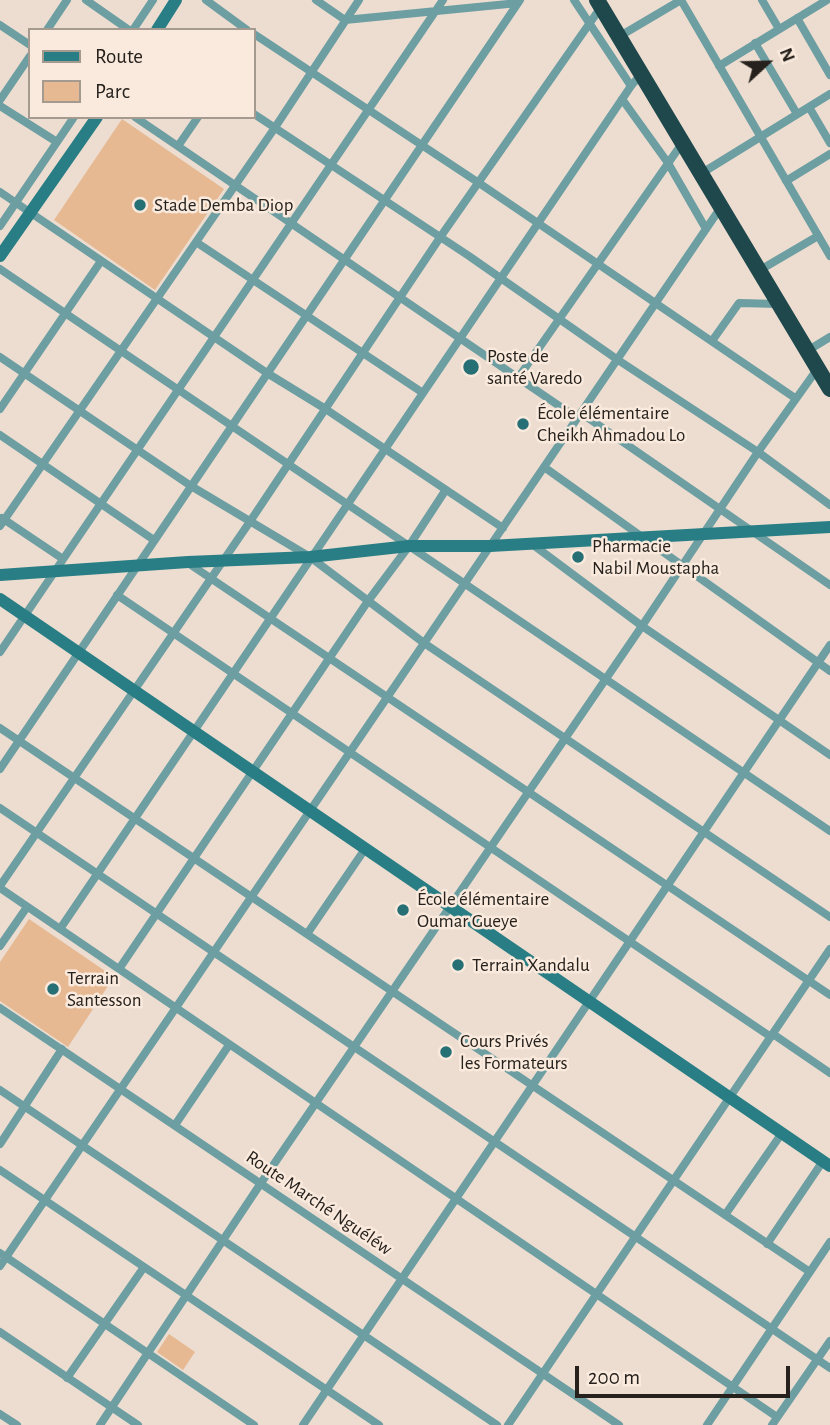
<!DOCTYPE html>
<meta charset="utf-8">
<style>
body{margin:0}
#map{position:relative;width:830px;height:1425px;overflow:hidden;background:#ecddd0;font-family:"Alegreya Sans",sans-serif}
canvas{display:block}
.legend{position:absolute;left:28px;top:28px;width:228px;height:91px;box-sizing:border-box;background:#f9eadd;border:2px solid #a59a90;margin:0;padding:9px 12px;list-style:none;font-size:21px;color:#26211c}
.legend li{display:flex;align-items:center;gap:14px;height:35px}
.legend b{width:35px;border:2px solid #a59a90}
.north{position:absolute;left:732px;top:28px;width:70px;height:70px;-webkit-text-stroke:5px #f9eadd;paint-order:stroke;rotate:68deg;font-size:19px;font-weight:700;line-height:28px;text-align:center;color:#26211c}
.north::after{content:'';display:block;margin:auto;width:24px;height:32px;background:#26211c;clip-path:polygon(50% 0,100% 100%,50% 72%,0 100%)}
.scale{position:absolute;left:575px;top:1366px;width:215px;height:32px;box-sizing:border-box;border:4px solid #26211c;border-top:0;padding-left:9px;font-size:21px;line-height:24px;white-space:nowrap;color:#26211c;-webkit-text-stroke:5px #f9eadd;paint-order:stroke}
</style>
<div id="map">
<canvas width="830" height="1425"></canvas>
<ul class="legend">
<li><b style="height:9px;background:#287e84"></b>Route</li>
<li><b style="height:19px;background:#e6b992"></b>Parc</li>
</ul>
<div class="north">N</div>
<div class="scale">200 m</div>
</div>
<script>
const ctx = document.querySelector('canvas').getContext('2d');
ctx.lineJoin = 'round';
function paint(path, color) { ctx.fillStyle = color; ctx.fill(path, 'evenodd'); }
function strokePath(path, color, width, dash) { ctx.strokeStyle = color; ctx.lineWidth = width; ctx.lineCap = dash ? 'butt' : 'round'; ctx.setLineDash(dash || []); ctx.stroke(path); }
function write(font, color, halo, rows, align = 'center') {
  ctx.font = font + ' "Alegreya Sans",sans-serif'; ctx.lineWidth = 5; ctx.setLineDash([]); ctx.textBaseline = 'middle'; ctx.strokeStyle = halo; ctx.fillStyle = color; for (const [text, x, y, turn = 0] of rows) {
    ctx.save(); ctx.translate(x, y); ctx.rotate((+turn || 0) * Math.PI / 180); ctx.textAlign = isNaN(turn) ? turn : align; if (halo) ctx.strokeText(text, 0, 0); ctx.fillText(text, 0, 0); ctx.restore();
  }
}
paint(new Path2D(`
 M122,119l102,70 -69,101 -101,-70z
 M29,919l85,58 -46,70 -68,-46v-39z
 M169,1334l26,18 -12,18 -26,-18z`), '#e6b992');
strokePath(new Path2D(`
 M86,0l43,30
 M206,0l41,30
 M316,0l29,20 173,-17
 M574,0l57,86
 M681,0l149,256
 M762,0l17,29
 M797,18l33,57
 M0,25l30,20
 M47,30l20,-30
 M133,30l20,-30
 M254,34l225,149 316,215
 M620,36l61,-36
 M755,43l42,71
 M719,66l108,-66
 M622,99l46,64 38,66
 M0,100l30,-44
 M0,106l57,36
 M809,107l21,36
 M254,114l215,142 149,104 140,92 72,53
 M135,117l442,301
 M178,146l20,-29
 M702,173l128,-79
 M786,181l44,-27
 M0,192l267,181 57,35 179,120
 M0,226l74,-109
 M196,242l227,151
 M0,269l830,562
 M760,270l58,-34
 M712,341l27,-38 40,1
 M807,351l23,-14
 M0,357l191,129 119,71 114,86 406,274
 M518,378l165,-236
 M0,409l101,-148
 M581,413l249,172
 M0,435l154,105
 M544,467l286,204
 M2,518l61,41
 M0,526l274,-397 85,-129
 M532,544l110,82 188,129
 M188,563l642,432
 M117,595l654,442
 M0,652l443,-652
 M0,728l810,544
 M0,769l520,-769
 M0,808l830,560
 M0,886l249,-363 192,-287 160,-229
 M0,888l777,529
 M60,929l571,-843 11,-13
 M307,934l58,-85
 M0,946l27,-39
 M119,969l249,-368 41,-55 36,-55
 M0,1008l619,417
 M773,1034l57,39
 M0,1090l497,335
 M175,1125l54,-80
 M0,1144l62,-95
 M0,1170l379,255
 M725,1215l57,-82
 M767,1244l56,-83
 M0,1253l254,172
 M0,1266l721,-1059
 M0,1332l138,93
 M67,1378l77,-111
 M0,1414l17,11
 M100,1425l161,-242 381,-557 116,-174 60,-84
 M303,1425l527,-780
 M508,1425l322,-476
 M707,1425l123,-183
 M772,1425l58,-84`), '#6d9ea2', 8);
strokePath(new Path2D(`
 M157,30l19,-30
 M0,256l97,-139
 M0,575l188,-13 122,-5 99,-11h81l340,-19
 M0,599l830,567`), '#287e84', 12);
strokePath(new Path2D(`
 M597,0l233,389`), '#1e484c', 16);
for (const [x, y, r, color] of [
 [140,205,7,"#256f75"],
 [471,367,9,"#256f75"],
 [523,424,7,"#256f75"],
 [578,557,7,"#256f75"],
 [403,910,7,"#256f75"],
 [458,965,7,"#256f75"],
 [53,989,7,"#256f75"],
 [446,1052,7,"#256f75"]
]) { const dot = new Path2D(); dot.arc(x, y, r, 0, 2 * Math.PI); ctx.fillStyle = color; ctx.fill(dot); strokePath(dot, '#f9eadd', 2.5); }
write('19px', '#26211c', '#f9eadd', [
 ["Stade Demba Diop",154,205],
 ["Poste de",487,356],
 ["santé Varedo",487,378],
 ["École élémentaire",537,413],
 ["Cheikh Ahmadou Lo",537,435],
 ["Pharmacie",592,546],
 ["Nabil Moustapha",592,568],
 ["École élémentaire",417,899],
 ["Oumar Gueye",417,921],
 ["Terrain Xandalu",472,965],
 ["Terrain",67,978],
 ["Santesson",67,1000],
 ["Cours Privés",460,1041],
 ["les Formateurs",460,1063]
], 'left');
write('19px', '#26211c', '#f9eadd', [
 ["Route Marché Nguéléw",319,1203,34]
]);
</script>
